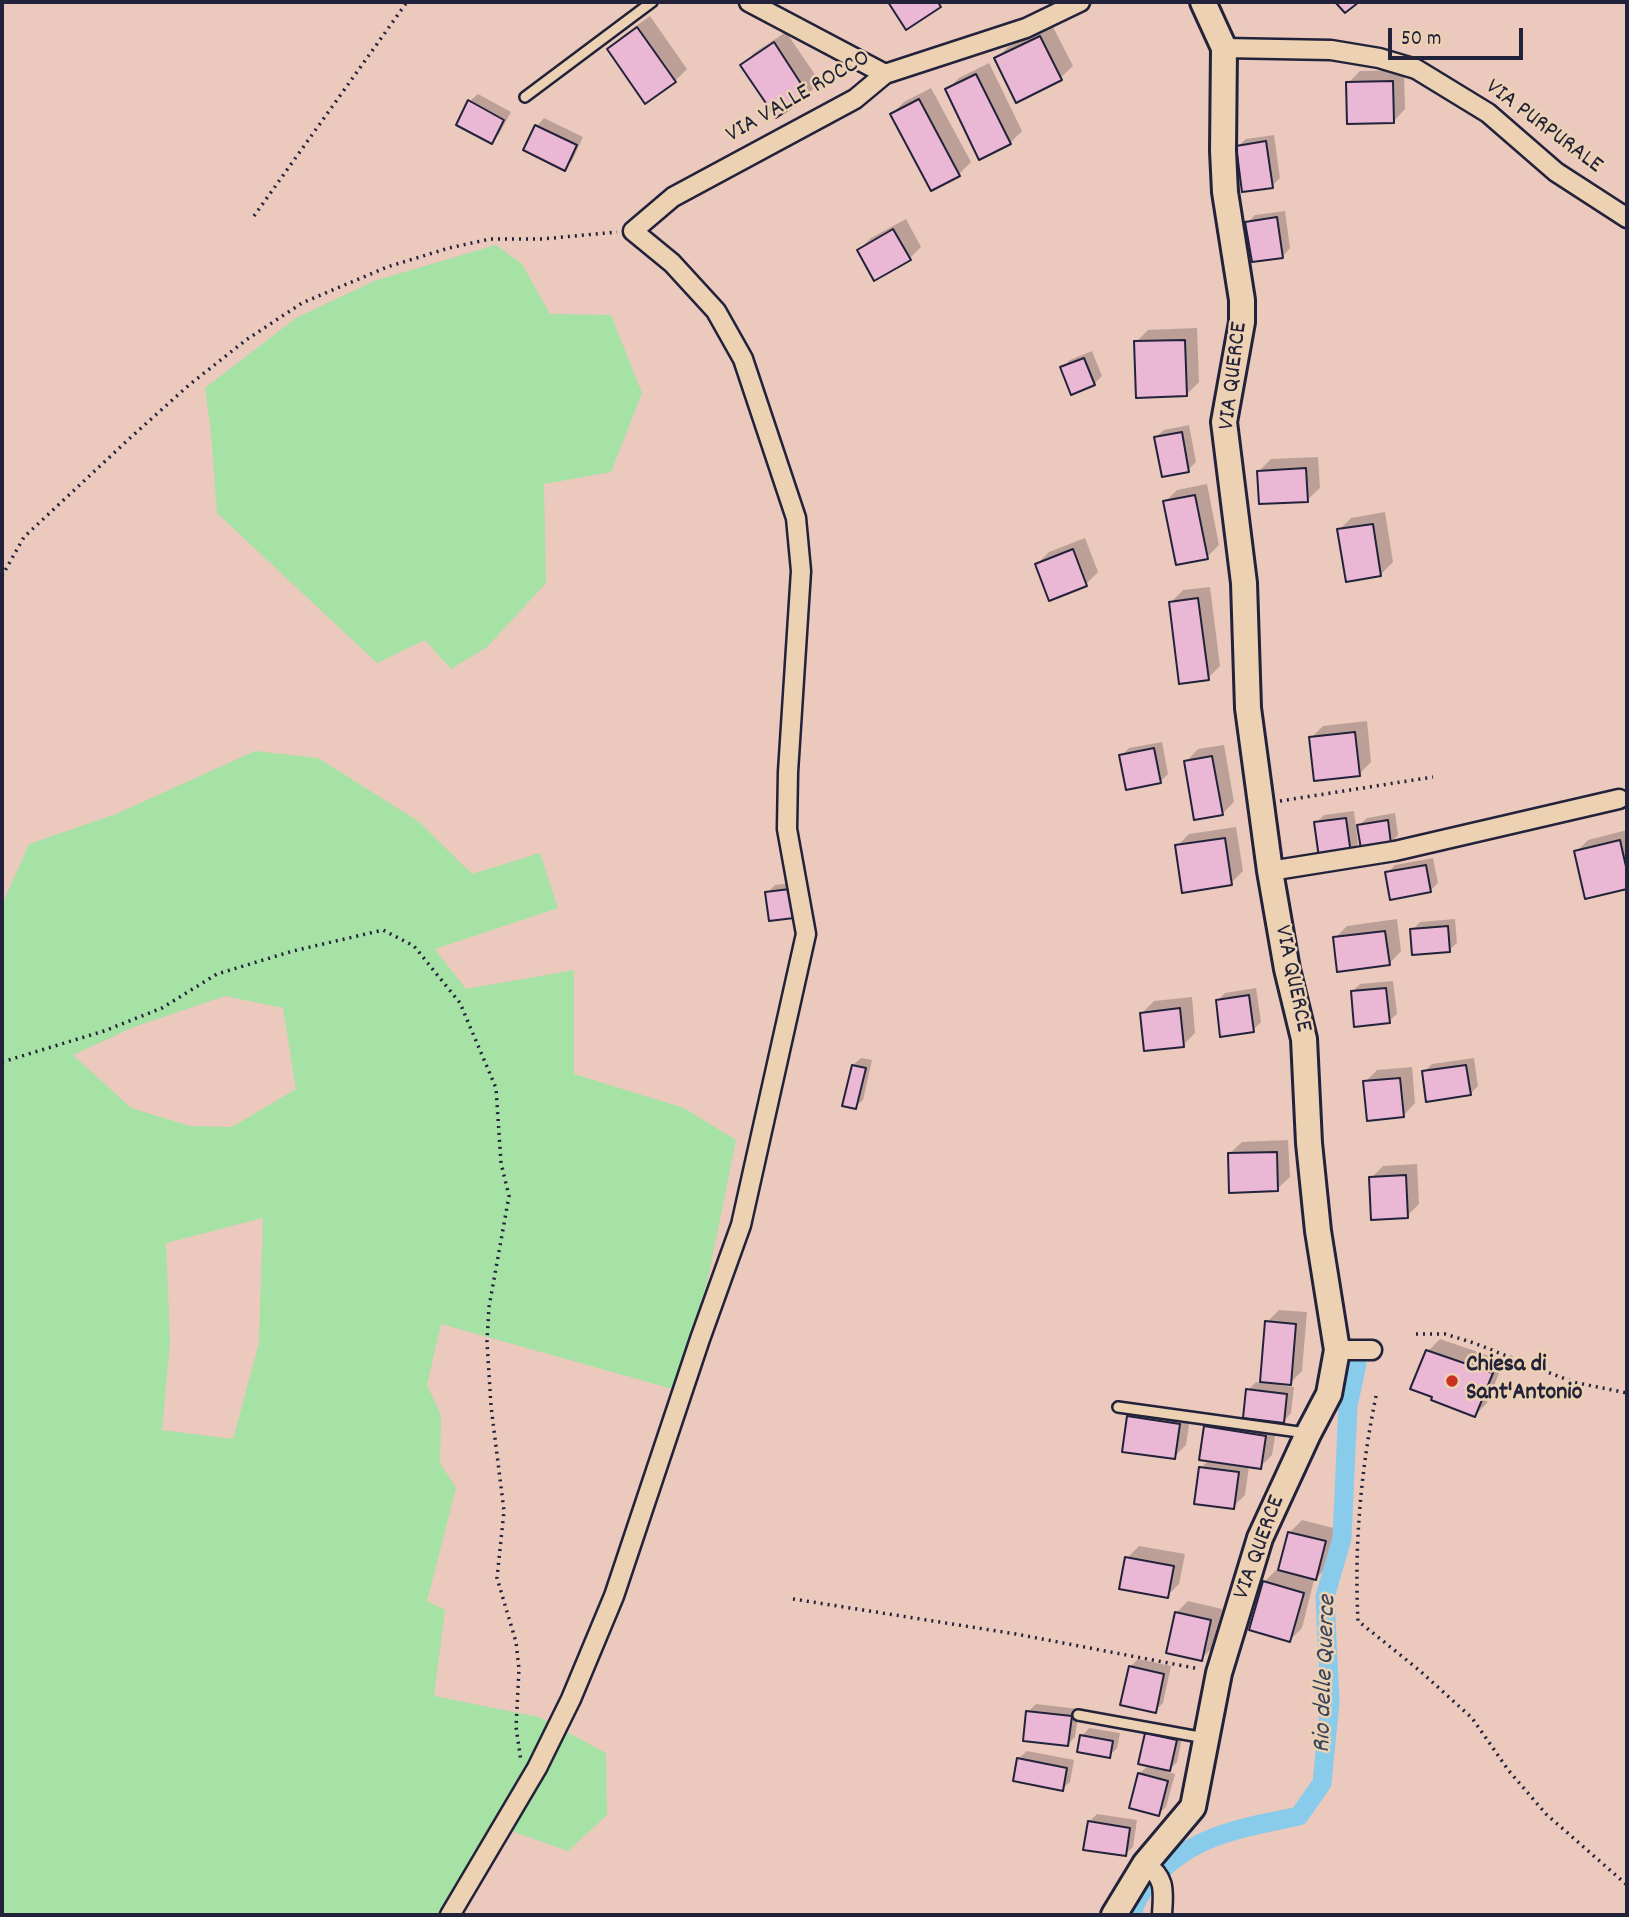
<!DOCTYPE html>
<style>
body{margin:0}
#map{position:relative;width:1629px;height:1917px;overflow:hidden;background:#ebc9bd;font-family:Dekko,sans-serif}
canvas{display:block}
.frame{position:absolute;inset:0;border:4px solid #22223b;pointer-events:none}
.scale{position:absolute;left:1388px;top:28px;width:135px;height:32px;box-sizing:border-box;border:4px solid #22223b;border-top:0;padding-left:9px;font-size:21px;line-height:24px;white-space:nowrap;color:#22223b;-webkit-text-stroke:5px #ecd1b3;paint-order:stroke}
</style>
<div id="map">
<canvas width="1629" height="1917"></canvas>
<div class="frame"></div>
<div class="scale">50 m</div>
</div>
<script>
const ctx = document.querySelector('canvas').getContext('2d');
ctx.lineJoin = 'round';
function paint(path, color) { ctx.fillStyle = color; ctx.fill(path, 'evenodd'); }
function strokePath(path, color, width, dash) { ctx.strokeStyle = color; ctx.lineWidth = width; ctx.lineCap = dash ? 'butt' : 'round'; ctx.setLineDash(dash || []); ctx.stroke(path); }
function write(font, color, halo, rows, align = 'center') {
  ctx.font = font + ' Dekko,sans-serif'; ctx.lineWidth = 5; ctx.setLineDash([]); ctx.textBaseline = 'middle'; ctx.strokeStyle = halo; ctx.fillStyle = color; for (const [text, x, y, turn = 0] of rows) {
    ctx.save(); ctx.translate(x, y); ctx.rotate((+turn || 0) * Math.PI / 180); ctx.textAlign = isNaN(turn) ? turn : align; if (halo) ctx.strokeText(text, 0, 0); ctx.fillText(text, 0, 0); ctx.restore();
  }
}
paint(new Path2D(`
 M496,245l26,19 28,50 61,1 31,78 -31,79 -67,12 2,99 -59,64 -36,22 -26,-29 -48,23 -160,-150 -6,-81 -6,-44 91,-70 78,-37z
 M255,751l63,7 100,63 54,53 68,-21 18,55 -123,41 31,40 108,-19v104l110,34 52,32 -30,148 -33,101 -232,-65 -14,61 14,30 -1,48 16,25 -29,113 18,9 -11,86 105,21 67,36 1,62 -39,36 -74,-26 -53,90h-439v-1010l27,-61 87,-30zM225,996l58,12 13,81 -64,38 -42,-1 -59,-18 -58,-53 61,-28zM263,1218l-4,125 -26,96 -71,-9 8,-88 -4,-99z`), '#a6e1a6');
paint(new Path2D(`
 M650,16l37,53 -12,12 -66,-32 12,-12z
 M1052,25l21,41 -13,12 -64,-19 12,-12z
 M786,32l34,50 -12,12 -32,22 -34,-51 12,-12z
 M989,63l33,68 -12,12 -63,-53 12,-12z
 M1404,70l1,39 -12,13 -45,-39 12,-12z
 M931,88l40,74 -12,12 -67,-60 12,-12z
 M478,94l33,18 -12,22 -8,7 -21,-40z
 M544,118l39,19 -11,24 -8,7 -27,-42z
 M1274,135l6,43 -8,8 -34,-40 8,-7z
 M1285,211l5,37 -7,8 -36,-33 8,-8z
 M906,219l15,28 -12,12 -50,-9 12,-12z
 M1197,328l2,54 -12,12 -51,-52 12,-12z
 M1092,351l10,25 -8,8 -32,-16 8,-8z
 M1189,425l7,37 -8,8 -32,-33 8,-7z
 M1318,457l2,31 -13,12 -48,-29 12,-12z
 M1207,484l12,61 -12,12 -42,-55 12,-12z
 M1385,512l8,50 -12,12 -42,-44 12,-12z
 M1085,538l13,34 -12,12 -49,-20 12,-12z
 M1210,587l10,79 -12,12 -37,-76 12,-12z
 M1367,721l4,41 -12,12 -48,-36 12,-12z
 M1162,742l6,32 -8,8 -39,-26 8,-8z
 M1224,745l10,57 -12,12 -36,-52 12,-13z
 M1354,811l4,33 -8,8 -34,-29 8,-8z
 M1395,813l3,22 -7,7 -32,-17 8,-7z
 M1236,827l7,44 -12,12 -54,-37 12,-12z
 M1627,830v57l-41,10 -10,-45 12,-12z
 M1433,858l5,25 -8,8 -43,-18 8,-8z
 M798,882l3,26 -8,8 -26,-23 8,-8z
 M1397,919l4,32 -12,13 -54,-26 12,-12z
 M1455,919l2,24 -8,7 -37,-20 8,-8z
 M1393,981l4,33 -8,7 -37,-29 8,-8z
 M1256,988l5,34 -8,8 -36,-29 8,-8z
 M1192,997l3,36 -12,12 -41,-32 12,-12z
 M861,1058l11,2 -9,40 -8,7 -2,-42z
 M1474,1058l4,28 -8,8 -46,-22 8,-8z
 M1412,1067l3,36 -12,13 -38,-34 12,-12z
 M1288,1140l2,37 -13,12 -48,-35 13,-12z
 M1417,1164l2,40 -12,12 -36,-38 12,-12z
 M1279,1310l28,2 -5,59 -12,12 -11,-1v3l15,2 -3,26 -7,8 -19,-2v3l12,2 -5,31 -12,12 -11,-1 -4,29 -12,12 -32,-39 8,-8 -3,-33 12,-12 27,4 3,-29 8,-8 6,1 5,-61z
 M1440,1339l64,22 -17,42 -12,12 -41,-19 -6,-45z
 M1140,1405l51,7 -5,33 -12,12 -46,-40z
 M1302,1520l35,9 -9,37 -14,14 -12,48 -12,12 -26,-58 12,-12 4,1 10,-39z
 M1139,1546l46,8 -6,30 -12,12 -40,-38z
 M1188,1601l34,8 -9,38 -12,12 -25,-46z
 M1138,1659l33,7 -8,37 -8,8 -25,-44z
 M1036,1704l43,5 -4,28 -7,7 -40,-32z
 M1154,1726l29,7 -6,29 -10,10 8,2 -9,33 -8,7 -19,-40 10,-9 -2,-31z
 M1089,1728l31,5 -3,15 -8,8 -27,-20z
 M1027,1751l47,9 -4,22 -8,7 -43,-31z
 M1097,1814l40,6 -4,27 -8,7 -36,-32z`), '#0003');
strokePath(new Path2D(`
 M1132,1915c4,-16 10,-24 21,-36 40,-45 90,-51 146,-63l23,-33 8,-81 -5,-105 17,-59 6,-132 9,-42`), '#89cbea', 19);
const building = new Path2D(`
 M888,2h50l3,5 -35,23z
 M1335,2h24l-14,11z
 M637,27l39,55 -31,22 -38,-55z
 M1040,36l22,44 -46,23 -22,-45z
 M774,42l35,54 -33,22 -36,-53z
 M976,74l35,70 -32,16 -34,-71z
 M1393,81l1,42 -47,1 -1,-42z
 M919,99l41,77 -29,15 -41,-77z
 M468,100l36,20 -12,24 -36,-19z
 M535,125l42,20 -12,26 -42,-21z
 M1266,141l7,47 -31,4 -6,-46z
 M1277,217l6,41 -31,4 -7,-40z
 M893,229l18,31 -37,21 -17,-31z
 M1185,340l2,56 -51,2 -2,-57z
 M1084,358l11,27 -24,10 -11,-28z
 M1182,432l7,40 -27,5 -8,-40z
 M1306,468l2,34 -49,2 -2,-33z
 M1195,495l13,64 -32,6 -13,-64z
 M1373,524l8,52 -35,6 -9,-53z
 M1073,549l14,37 -38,15 -14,-37z
 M1198,598l11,82 -30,4 -10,-82z
 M1355,732l5,44 -46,5 -5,-44z
 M1154,748l7,35 -35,7 -7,-35z
 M1212,756l11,59 -29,5 -10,-59z
 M1346,818l5,36 -32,4 -5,-36z
 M1388,820l3,24 -30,5 -4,-24z
 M1225,838l7,47 -50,8 -7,-48z
 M1620,840l7,31v18l-42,10 -11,-48z
 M1426,865l5,27 -41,8 -5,-28z
 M790,889l4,29 -25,3 -4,-29z
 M1448,926l2,26 -38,3 -2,-26z
 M1385,931l5,34 -53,7 -4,-35z
 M1386,988l4,35 -36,4 -3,-36z
 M1249,995l5,37 -34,5 -4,-37z
 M1180,1008l4,39 -40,4 -4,-38z
 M852,1065l14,3 -10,41 -14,-3z
 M1466,1065l5,30 -45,7 -4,-31z
 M1400,1078l4,39 -37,4 -4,-40z
 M1277,1152l1,39 -49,2 -1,-40z
 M1406,1175l2,43 -37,2 -2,-43z
 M1265,1321l31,3 -5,61 -31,-3z
 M1426,1350l67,23 -18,44 -44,-17 1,-3 -22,-8z
 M1246,1389l41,5 -3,29 -41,-5z
 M1127,1416l53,8 -5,35 -53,-7z
 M1204,1426l62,10 -5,33 -62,-9z
 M1199,1467l40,5 -5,37 -40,-5z
 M1288,1532l38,9 -10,39 -38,-10z
 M1125,1557l49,9 -6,32 -49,-9z
 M1263,1581l41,12 -14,49 -41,-12z
 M1175,1612l36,8 -9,41 -36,-8z
 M1129,1666l35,8 -8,39 -36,-8z
 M1026,1711l46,5 -4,30 -45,-5z
 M1145,1733l32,7 -7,31 -32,-7z
 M1080,1735l33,6 -3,17 -33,-6z
 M1017,1758l50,10 -4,23 -50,-10z
 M1138,1773l30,8 -9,35 -30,-8z
 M1088,1821l42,7 -4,28 -43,-6z`);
paint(building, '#eab7d5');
strokePath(building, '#22223b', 2);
const lane = new Path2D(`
 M525,97l127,-95
 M1118,1407l188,26
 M1078,1715l127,23`);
const street = new Path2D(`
 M749,2l136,72
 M1224,48l107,2 48,8 37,11 72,44 68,59 71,46
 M1270,871l125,-20 224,-52
 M1337,1350h35
 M1145,1864c22,14 18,29 17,51
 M450,1915l87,-147 34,-69 43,-103 86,-257 41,-114 65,-291 -19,-105 1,-57 13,-201 -5,-53 -53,-159 -27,-48 -44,-48 -39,-32 40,-34 182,-98 30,-25 141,-46 54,-26`);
const secondary = new Path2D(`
 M1114,1915l31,-51 48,-57 26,-134 41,-135 48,-104 21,-40 8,-44 -19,-119 -9,-88 -5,-104 -17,-70 -17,-98 -22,-163 -4,-125 -20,-161 18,-100v-22l-17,-108 -2,-41 1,-103 -21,-46`);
strokePath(lane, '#22223b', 14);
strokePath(street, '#22223b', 23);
strokePath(secondary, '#22223b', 30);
strokePath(new Path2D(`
 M254,216l153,-214
 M2,576l22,-39 106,-99 59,-53 57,-45 56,-37 85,-36 62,-19 41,-9h52l75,-7
 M1280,801l153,-24
 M2,1062l102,-31 58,-23 55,-34 76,-23 90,-21 31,16 46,57 36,85 5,75 8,33 -20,111 -2,35 4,64 13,105 -7,67 19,64 3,27 -3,58 5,34
 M1416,1334h29l29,9 99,39 54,11
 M1376,1396c-15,73 -22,150 -18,225l61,49 53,48 37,53 37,43 81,71
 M793,1599l223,35 184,35`), '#22223b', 3.5, [2, 5]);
strokePath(lane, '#ecd1b3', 9);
strokePath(street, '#ecd1b3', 18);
strokePath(secondary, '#ecd1b3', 24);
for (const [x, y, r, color] of [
 [1452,1381,7,"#c8321e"]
]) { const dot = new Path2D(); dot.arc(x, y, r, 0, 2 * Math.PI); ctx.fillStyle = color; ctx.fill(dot); strokePath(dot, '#ecd1b3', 2.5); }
write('24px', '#22223b', '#ecd1b3', [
 ["VIA VALLE ROCCO",799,98,-30],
 ["VIA PURPURALE",1543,128,37],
 ["VIA QUERCE",1235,376,-83],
 ["VIA QUERCE",1291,979,78],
 ["VIA QUERCE",1261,1548,-70]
]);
write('bold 24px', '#22223b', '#ecd1b3', [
 ["Chiesa di",1466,1367],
 ["Sant'Antonio",1466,1395]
], 'left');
write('italic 26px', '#37445e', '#ecd1b3', [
 ["Rio delle Querce",1327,1674,-88]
]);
</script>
